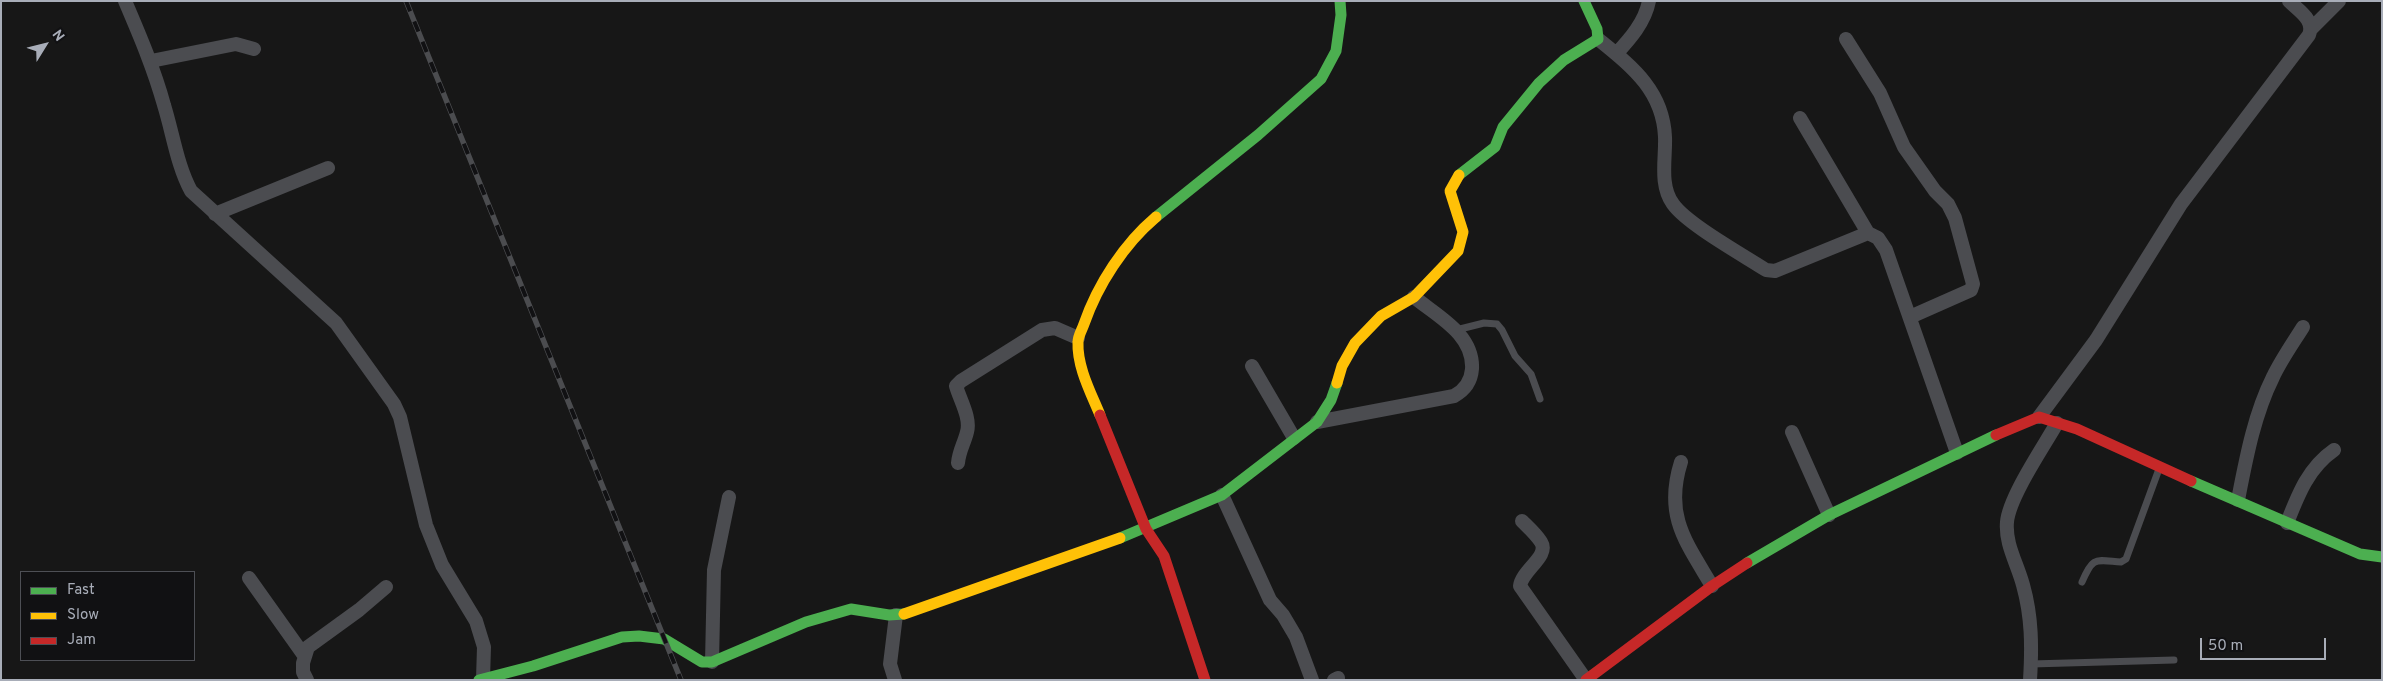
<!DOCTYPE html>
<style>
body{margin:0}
#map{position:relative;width:2383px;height:681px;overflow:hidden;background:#171717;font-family:Overpass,sans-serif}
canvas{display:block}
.frame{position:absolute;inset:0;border:2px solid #a8adb8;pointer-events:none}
.legend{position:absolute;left:20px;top:571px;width:175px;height:90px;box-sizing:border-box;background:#111113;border:1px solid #4d4f55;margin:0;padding:6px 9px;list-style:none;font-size:15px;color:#a8adb8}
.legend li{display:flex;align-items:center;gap:10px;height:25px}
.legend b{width:25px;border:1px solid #4d4f55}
.north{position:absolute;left:20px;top:20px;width:50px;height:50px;-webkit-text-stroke:4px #111113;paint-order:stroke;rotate:54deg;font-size:14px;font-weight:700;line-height:20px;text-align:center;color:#a8adb8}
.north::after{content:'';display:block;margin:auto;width:18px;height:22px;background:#a8adb8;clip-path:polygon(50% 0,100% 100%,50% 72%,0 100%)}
.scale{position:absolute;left:2200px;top:638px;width:126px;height:22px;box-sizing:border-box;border:2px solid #a8adb8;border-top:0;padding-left:6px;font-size:15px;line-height:18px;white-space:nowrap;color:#a8adb8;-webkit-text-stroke:4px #111113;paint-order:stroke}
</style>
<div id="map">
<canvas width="2383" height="681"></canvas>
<div class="frame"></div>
<ul class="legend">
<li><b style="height:6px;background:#4caf50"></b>Fast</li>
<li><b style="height:6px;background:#ffc107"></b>Slow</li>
<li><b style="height:6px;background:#c62828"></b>Jam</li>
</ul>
<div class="north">N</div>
<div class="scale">50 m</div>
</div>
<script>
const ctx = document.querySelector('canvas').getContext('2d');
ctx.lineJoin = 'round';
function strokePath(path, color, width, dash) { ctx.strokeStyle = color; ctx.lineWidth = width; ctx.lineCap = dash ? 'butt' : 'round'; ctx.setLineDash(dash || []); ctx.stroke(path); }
strokePath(new Path2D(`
 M1456,330l28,-7 13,1 5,6 13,26 16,18 9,25
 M2082,582c11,-26 13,-22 39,-20l5,-3 33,-90
 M2031,664l143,-4`), '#4b4c50', 7);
strokePath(new Path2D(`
 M125,1c15,35 29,68 39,104 9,29 13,60 27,86l145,132 58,81 6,13 26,108 16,40 34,56 8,26 -1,32
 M2312,28l27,-27
 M1598,39c33,27 65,51 67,98 1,21 -6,48 8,67 14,20 70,51 93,66l9,1 93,-38 10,5 8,12 71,203
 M1846,39l34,54 24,54 31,44 13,13 7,14 18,66 -2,6 -61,27
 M1616,54c14,-15 29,-32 33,-53
 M151,61l85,-17 18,5
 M1800,118l68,115
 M215,214l113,-46
 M1252,366l42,72
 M2039,417l57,-77 85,-136 128,-169c6,-15 -10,-24 -20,-34
 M1317,422l137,-26c11,-6 17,-14 18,-27 2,-35 -35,-53 -58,-72
 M1792,432l37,83
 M1681,462c-17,54 5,80 31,124
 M958,463c1,-12 6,-19 9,-31 4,-14 -7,-32 -11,-46l5,-5 81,-51 13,-2 23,10
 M1222,495l48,105 13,15 13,22 16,43
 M2238,500c8,-41 16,-85 35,-123 8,-17 20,-34 30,-50
 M1522,521c6,6 14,13 19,21 9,14 -19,28 -21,44l66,94
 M2287,523c11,-28 21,-55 47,-73
 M249,578l54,76
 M712,662l2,-92 15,-73
 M307,680l-4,-8v-9l5,-16 51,-37 27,-23
 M895,680l-5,-16 6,-49
 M1334,680l4,-2
 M2030,680c2,-33 2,-63 -7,-95 -6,-22 -18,-41 -16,-63 2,-25 37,-76 50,-99`), '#4b4c50', 14);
strokePath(new Path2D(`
 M1459,175l36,-28 8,-20 36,-44 25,-23 34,-21 -1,-10 -13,-28
 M1156,217l102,-82 63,-56 15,-28 5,-36 -1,-14
 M2191,481l169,73 22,3
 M1120,538l102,-43 95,-73 14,-22 6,-17
 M1747,563l82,-48 167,-80
 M479,680l54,-14 89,-29 17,-1 25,3 38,23h10l94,-40 45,-13 38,6 15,-1`), '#4caf50', 11);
strokePath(new Path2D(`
 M1337,383l5,-17 13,-23 26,-27 33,-19 44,-46 5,-19 -13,-41 9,-16
 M1100,415c-9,-22 -23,-48 -22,-73 0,-6 4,-12 6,-18 14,-40 40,-80 72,-107
 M904,614l216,-76`), '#ffc107', 11);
strokePath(new Path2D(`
 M1100,415l46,114 18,27 41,124
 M1996,435l43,-18 38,12 114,52
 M1586,680l126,-94 35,-23`), '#c62828', 11);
const rail = new Path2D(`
 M406,1l275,679`);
strokePath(rail, '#4b4c4f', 5.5);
strokePath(rail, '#111113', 4, [11]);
</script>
